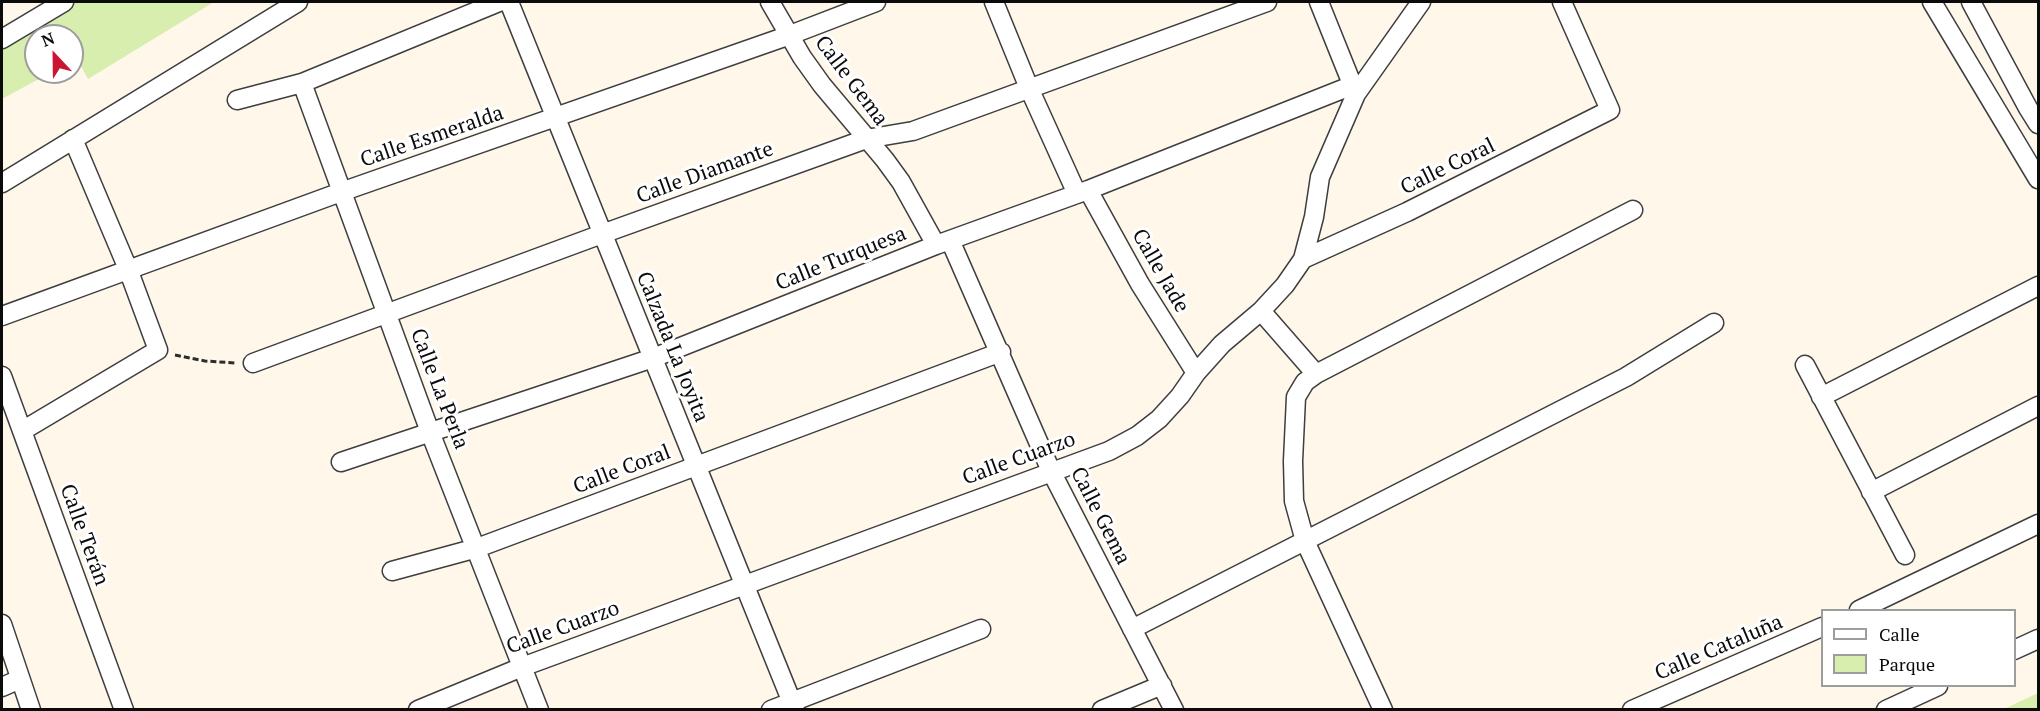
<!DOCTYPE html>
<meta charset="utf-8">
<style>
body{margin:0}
#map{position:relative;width:2040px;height:711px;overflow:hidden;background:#fff8ea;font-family:"PT Serif",serif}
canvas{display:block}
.frame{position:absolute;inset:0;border:3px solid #0b0b0b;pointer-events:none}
.legend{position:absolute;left:1821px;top:609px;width:195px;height:78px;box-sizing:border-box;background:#fff;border:2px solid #9d9d9d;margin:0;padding:8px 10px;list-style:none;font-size:18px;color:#0b0b0b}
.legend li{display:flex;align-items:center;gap:12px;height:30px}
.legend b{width:30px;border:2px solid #9d9d9d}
.north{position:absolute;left:24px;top:24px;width:60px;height:60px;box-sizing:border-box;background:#fff;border:2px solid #9d9d9d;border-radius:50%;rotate:338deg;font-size:16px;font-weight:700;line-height:24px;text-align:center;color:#0b0b0b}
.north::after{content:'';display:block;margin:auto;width:21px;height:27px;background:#ca1533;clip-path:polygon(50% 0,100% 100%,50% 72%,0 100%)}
</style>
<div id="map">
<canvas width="2040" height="711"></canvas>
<div class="frame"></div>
<ul class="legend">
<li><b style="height:8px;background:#fff"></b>Calle</li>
<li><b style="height:16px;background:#d7eeaf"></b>Parque</li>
</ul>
<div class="north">N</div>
</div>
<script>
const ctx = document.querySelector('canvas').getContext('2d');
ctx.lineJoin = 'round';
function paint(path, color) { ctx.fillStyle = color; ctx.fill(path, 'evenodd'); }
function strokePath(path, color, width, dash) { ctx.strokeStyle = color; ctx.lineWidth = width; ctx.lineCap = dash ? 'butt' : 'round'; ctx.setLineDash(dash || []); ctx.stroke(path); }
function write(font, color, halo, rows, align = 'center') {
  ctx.font = font + ' "PT Serif",serif'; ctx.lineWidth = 6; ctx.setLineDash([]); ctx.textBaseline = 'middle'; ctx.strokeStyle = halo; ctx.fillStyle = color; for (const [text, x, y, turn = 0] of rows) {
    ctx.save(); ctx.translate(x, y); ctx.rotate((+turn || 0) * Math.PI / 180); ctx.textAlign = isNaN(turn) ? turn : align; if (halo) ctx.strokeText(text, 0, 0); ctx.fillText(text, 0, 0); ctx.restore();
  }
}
paint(new Path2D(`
 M70,2h144l-126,77 -11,-20 -5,3v-26h-36v36h16l-50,27v-56z
 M2038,693v16h-34z`), '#d7eeaf');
const street = new Path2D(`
 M509,2l286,708
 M770,2l32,55 20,28 63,75 16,22 35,63
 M994,2l35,86 48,106
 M1319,2l37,92
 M1932,2l106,177
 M1971,2l57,106 10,16
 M2,39l62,-37
 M302,83l128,349 109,278
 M237,100l65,-17 197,-81
 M2,183l296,-181
 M1088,190l52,94 56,89
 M950,240l101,231 123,239
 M1303,259l104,-47 203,-102 -48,-108
 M1261,311l55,63
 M2,316l339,-124 449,-157 86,-33
 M253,363l349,-129 264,-95 47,-8 354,-129
 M1805,365l100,190
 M2,376l122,334
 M1821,397l217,-111
 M22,431l136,-81 -30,-81 -55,-130
 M341,462l312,-104 283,-113 152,-55 265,-105
 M1871,492l167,-86
 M392,571l85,-23 524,-196
 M1859,610l179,-86
 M2,624l29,86
 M1132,629l494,-252 88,-54
 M2014,650l24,-11
 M2,687l18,-8
 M418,710l104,-43 587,-216 28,-15 22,-17 21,-23 16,-23 26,-29 39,-33 24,-26 18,-26 11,-42 6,-40 36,-83 65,-92
 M771,710l210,-81
 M1102,710l60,-25
 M1383,710l-78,-169 -11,-40 -1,-40 3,-64 9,-15 11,-8 317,-164
 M1632,710l190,-83
 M1886,710l52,-24`);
strokePath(street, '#3e3e3e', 21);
strokePath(new Path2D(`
 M175,355l30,6 31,2`), '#2d2d2d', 3, [6, 3]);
strokePath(street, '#fff', 18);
write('21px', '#0b0b0b', '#fff', [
 ["Calle Gema",851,81,53],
 ["Calle Esmeralda",432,137,-19],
 ["Calle Coral",1448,167,-26],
 ["Calle Diamante",705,173,-20],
 ["Calle Turquesa",841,259,-22],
 ["Calle Jade",1160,271,60],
 ["Calzada La Joyita",672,347,68],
 ["Calle La Perla",439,389,69],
 ["Calle Cuarzo",1019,459,-20],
 ["Calle Coral",622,470,-21],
 ["Calle Gema",1100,516,63],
 ["Calle Terán",84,535,70],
 ["Calle Cuarzo",563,628,-20],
 ["Calle Cataluña",1719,648,-23]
]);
</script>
